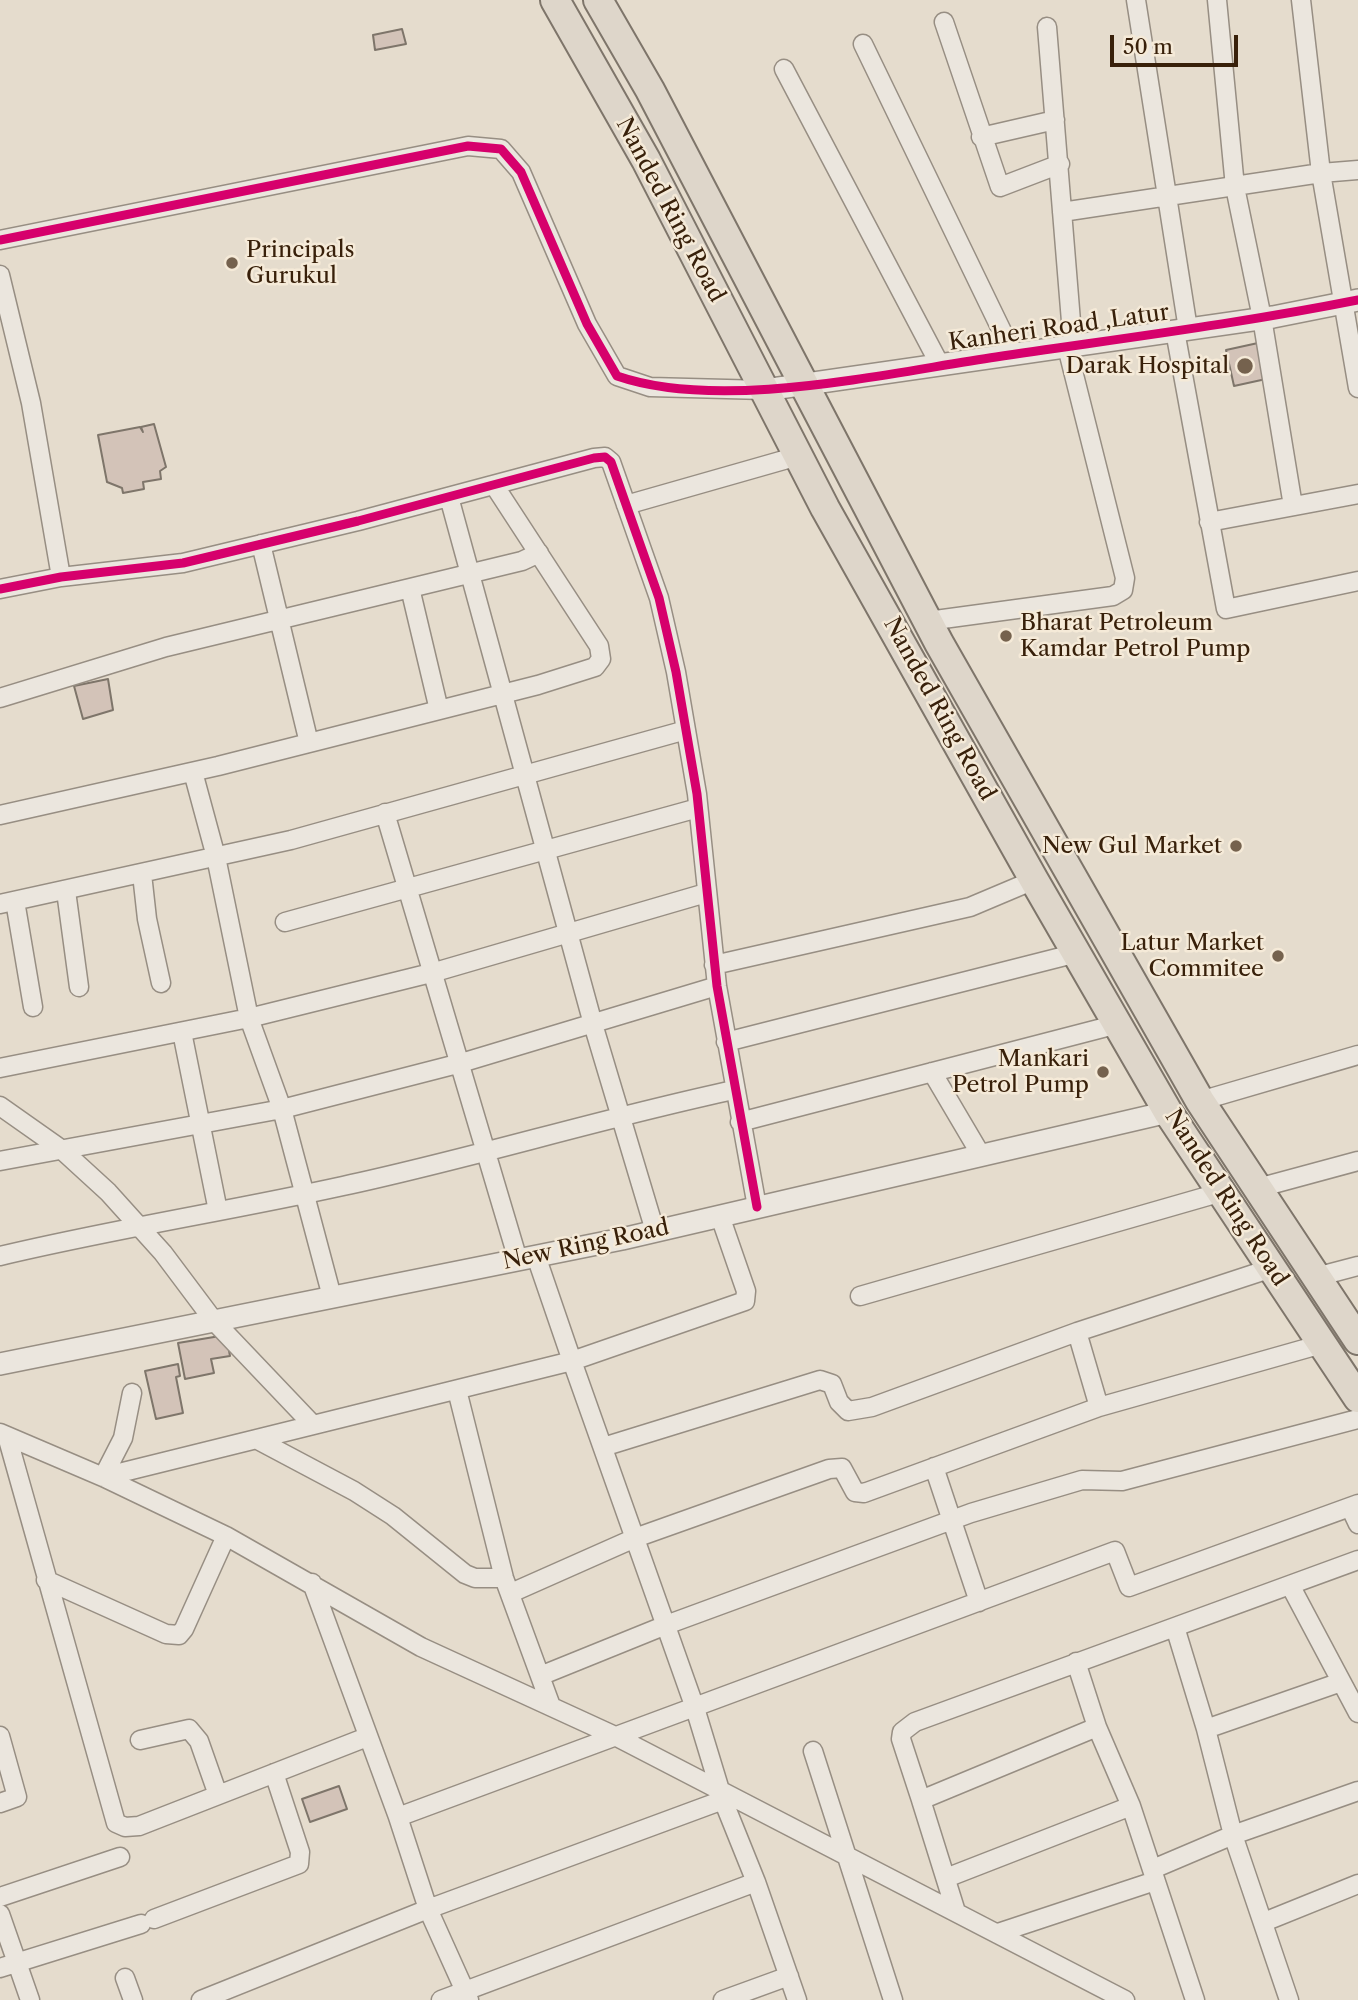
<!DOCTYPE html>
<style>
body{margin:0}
#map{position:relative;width:1358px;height:2000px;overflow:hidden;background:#e5dccd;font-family:"Libre Caslon Text",serif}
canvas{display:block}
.scale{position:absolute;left:1110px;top:35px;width:128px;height:32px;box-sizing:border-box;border:4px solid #38200a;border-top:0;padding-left:9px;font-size:21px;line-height:24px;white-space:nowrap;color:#38200a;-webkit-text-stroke:5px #f5ead8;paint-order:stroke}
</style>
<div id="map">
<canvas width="1358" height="2000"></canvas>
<div class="scale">50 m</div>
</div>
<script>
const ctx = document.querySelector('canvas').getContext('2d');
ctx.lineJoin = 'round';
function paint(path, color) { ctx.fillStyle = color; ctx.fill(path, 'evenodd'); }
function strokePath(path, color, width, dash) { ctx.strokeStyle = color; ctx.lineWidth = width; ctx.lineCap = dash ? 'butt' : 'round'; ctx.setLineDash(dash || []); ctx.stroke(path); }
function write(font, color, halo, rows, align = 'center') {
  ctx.font = font + ' "Libre Caslon Text",serif'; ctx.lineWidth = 5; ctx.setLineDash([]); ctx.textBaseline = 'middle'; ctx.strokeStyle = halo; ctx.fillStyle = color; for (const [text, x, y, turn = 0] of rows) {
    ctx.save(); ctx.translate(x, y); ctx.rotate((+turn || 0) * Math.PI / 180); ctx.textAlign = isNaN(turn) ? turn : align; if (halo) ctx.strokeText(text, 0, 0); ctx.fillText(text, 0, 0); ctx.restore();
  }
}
const building = new Path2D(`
 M402,29l4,15 -31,6 -2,-15z
 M1258,343l8,36 -32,7 -8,-36z
 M154,424l12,43 -6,4 1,8 -18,3 1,7 -21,4 -1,-5 -15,-6 -9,-47 42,-8 3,5 -2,-5z
 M108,679l5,31 -30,9 -9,-33z
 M226,1335l4,21 -19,3 3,14 -29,6 -7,-36z
 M178,1364l2,12 -4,1 7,36 -27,6 -11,-48z
 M339,1786l8,23 -37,13 -8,-23z`);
paint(building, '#d3c3b8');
strokePath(building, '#7e756a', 2);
const minor = new Path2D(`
 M1136,0l52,329
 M1217,0l18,187 27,131 31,188
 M1301,0l20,173 37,-3
 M944,22l56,165 60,-23
 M1047,27l26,319
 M863,44l150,310
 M784,69l156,296
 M981,137l74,-17
 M1062,212l259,-39 37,215
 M0,240l468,-94 33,3 20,23 66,152 30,52 33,11 115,3
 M0,275l31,128 30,174
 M1175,331l51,278 132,-28
 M449,497l144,527 62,207
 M626,505l172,-49
 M1209,522l149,-28
 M261,544l48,199
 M410,588l29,122
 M0,589l61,-12 122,-14 175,-42 236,-63 11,-1 6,5 48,136 17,74 21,122 20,192 40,221
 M928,621l185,-25 10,-6 2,-12 -58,-231
 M0,698l166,-51 356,-86 17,-8
 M193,772l23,85 33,161 33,91 50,188
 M385,813l133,447
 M0,815l218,-49 320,-81 57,-18 6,-8 -2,-13 -105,-161
 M142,874l5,45 14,64
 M66,891l13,96
 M15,901l18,106
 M0,904l291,-64 395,-110
 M285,922l413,-114
 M714,965l256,-58 64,-27
 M182,1032l36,179
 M726,1042l351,-89
 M0,1068l249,-50 186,-46 271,-79
 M932,1072l49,83
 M1200,1101l158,-46
 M0,1106l61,43 47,43 55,61 51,68 99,104
 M740,1122l378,-98
 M0,1161l282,-52 179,-46 256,-77
 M1258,1188l100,-27
 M0,1256c113,-27 229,-45 343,-70 131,-28 259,-68 391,-96
 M536,1256l36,105 173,-60 1,-10 -26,-75
 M1316,1277l42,-11
 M860,1296l362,-104
 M1077,1332l22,75 223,-63
 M457,1390l47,188 47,128
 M0,1433l103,44 123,59 195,111 194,89 510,264
 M7,1436l109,387 9,4 14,-1 228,-89
 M256,1439l98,52 39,25 72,58 10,4h29
 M603,1447l217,-67 12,4 7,18 9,9 24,-4 205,-75 195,-64
 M934,1467l45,135
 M103,1477l469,-116 123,347 28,92 33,82 41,118
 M103,1477l20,-39 9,-45
 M1350,1507l8,17
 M46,1580l120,54 13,1 5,-6 42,-93
 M312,1583l86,234 30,92 41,91
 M1290,1585l68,128
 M511,1593l124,-55 194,-69 13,-1 13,24 9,1 235,-86
 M1175,1627l31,102 27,106 56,165
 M1076,1662l21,65
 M540,1676l126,-51 305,-112 111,-33 40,1 236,-62
 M1206,1729l135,-47
 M0,1736l17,61 -17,6
 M140,1740l49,-11 10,12 19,54
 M813,1751l80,249
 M921,1800l-20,-61 1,-7 13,-10 443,-162
 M398,1817l717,-266 14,36 229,-83
 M1153,1869l80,-34 125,-44
 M946,1878l185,-72
 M0,1897l120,-40
 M956,1912l-35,-112 176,-73 34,79 64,194
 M0,1914l30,86
 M154,1919l145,-55 1,-12 -26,-79
 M1264,1922l94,-38
 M998,1933l157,-52
 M0,1968l141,-44
 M125,1978l8,22
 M201,2000l227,-91 295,-109
 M441,2000l315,-118
 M723,2000l66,-24`);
const tertiary = new Path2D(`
 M765,390l508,-73 85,-17
 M0,1364l622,-125 546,-127`);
const trunk = new Path2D(`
 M555,0l91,160 179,348 209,372 134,232 190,286
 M598,0l52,90 289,553 261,458 158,239`);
strokePath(minor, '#978e83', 21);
strokePath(tertiary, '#978e83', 24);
strokePath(trunk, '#7e756a', 32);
strokePath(minor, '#ebe6de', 18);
strokePath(tertiary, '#ebe6de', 21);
strokePath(trunk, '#ded6ca', 28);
strokePath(new Path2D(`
 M0,240l468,-94 33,3 20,23 66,152 30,52c105,36 269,-3 379,-19 121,-18 242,-33 362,-57
 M0,589l61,-12 122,-14 175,-42 236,-63 11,-1 6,5 48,136 17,74 21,122 20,192 40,221`), '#d6006c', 9);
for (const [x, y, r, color] of [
 [232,263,7,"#75624e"],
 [1245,366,9,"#75624e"],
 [1006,636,7,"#75624e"],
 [1236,846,7,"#75624e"],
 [1278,956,7,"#75624e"],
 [1103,1072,7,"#75624e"]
]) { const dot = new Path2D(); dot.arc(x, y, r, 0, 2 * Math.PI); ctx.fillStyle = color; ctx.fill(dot); strokePath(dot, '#f5ead8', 2.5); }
write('23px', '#38200a', '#f5ead8', [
 ["Nanded Ring Road",670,210,62],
 ["Kanheri Road ,Latur",1059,328,-8],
 ["Nanded Ring Road",939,709,61],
 ["Nanded Ring Road",1226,1198,57],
 ["New Ring Road",586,1245,-12]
]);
write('23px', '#38200a', '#f5ead8', [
 ["Principals",246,250,"left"],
 ["Gurukul",246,276,"left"],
 ["Darak Hospital",1229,366],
 ["Bharat Petroleum",1020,623,"left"],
 ["Kamdar Petrol Pump",1020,649,"left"],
 ["New Gul Market",1222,846],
 ["Latur Market",1264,943],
 ["Commitee",1264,969],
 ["Mankari",1089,1059],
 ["Petrol Pump",1089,1085]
], 'right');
</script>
